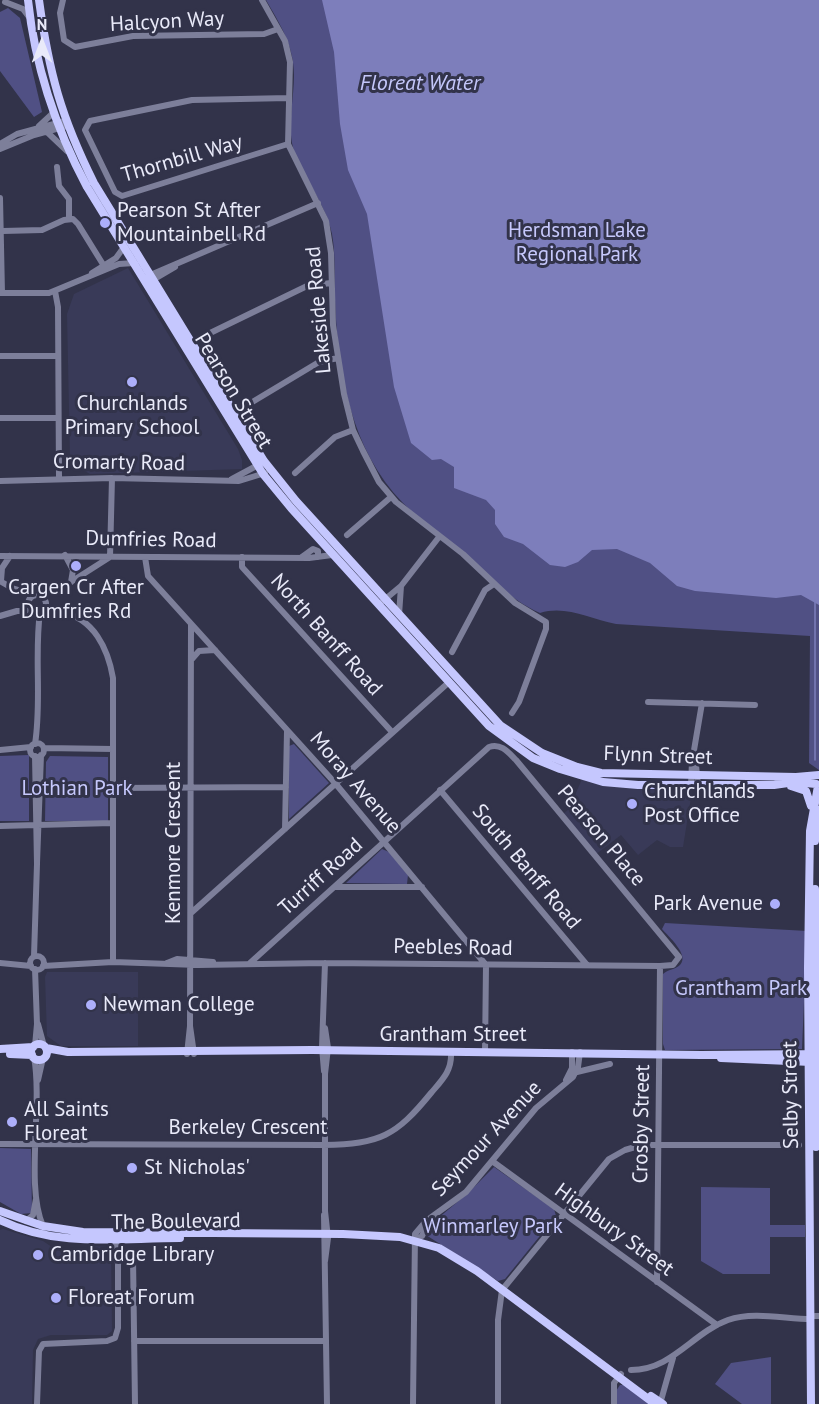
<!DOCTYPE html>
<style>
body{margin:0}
#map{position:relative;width:819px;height:1404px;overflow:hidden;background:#32334a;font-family:"PT Sans",sans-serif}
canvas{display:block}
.north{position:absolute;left:12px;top:12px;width:60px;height:60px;-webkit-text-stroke:4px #32334a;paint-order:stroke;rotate:0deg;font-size:16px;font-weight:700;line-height:24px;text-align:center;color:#e9eaf9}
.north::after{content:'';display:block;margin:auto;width:21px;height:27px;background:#e9eaf9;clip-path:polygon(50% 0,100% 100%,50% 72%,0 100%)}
</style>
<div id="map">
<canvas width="819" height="1404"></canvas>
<div class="north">N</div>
</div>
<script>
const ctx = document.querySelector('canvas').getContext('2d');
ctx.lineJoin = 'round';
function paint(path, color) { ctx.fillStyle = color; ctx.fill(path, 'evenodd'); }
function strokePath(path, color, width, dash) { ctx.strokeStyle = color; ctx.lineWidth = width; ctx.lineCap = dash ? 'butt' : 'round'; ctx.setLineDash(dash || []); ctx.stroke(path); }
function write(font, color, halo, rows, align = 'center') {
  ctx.font = font + ' "PT Sans",sans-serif'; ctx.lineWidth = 6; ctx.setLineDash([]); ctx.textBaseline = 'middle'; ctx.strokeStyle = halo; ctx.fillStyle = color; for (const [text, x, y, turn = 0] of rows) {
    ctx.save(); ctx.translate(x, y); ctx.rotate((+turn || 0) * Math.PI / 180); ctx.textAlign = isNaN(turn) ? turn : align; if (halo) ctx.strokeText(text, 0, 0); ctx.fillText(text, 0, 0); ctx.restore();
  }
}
paint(new Path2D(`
 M128,268l110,181 4,11v9l-152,5 -17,-9 -3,-7 -3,-144 7,-20z
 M585,772l46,9 63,-2 -11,68h-13l-13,-7 -19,15 -17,-20 -26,20 -32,-41 6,-5z
 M47,972h91v74h-77l-14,-10 -2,-59z
 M3,1229l40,12 9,6 32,3 7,-4 17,1 3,3 1,81 -5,4h-56l-13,4 -5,11 -1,54h-32v-174z`), '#393a58');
paint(new Path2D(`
 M266,0h553v770l-10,-7 1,-127 -194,-12c-26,-5 -50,-19 -76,-11 -32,-14 -59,-43 -86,-66 -17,-15 -36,-28 -51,-44 -52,-53 -65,-130 -68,-202 -1,-22 1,-45 -3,-67 -7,-35 -34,-60 -40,-91 -4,-22 2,-45 2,-68 0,-29 -14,-51 -28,-75z
 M8,8l12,10 22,94 -8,5 -34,-46v-59z
 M294,744l35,39 -40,36v-73z
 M29,755v66h-29v-65z
 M50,756l58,1v64h-63l1,-59z
 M382,849l7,3 19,23 -1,9 -61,-1z
 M665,923l142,8 -5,118 -137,1 -2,-6v-70c5,-5 12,-4 17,-9 10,-10 -12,-29 -18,-36z
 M0,1148l31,1 1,64 -11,1 -21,-12z
 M494,1167l60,42 2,7 -51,63 -7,2 -72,-46 4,-10 38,-32z
 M701,1187l69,1v37h35v12h-35v37h-47l-22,-13z
 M771,1357v47h-29l-27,-20 16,-21z
 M620,1385h4l28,19h-36v-13z`), '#505084');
paint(new Path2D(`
 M322,0h497v605l-18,-10 -25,3 -81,-7 -18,-5 -27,-23 -33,-14 -25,1 -14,12 -13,5 -15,-2 -27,-21 -19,-7 -9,-13v-14l-9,-10 -32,-12v-21l-13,-8 -9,1 -21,-17 -17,-56 -27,-173 -19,-44 -8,-46 -6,-72z`), '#7d7ebb');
strokePath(new Path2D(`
 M815,599v161`), '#7d7ebb', 1.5);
strokePath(new Path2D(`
 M63,0l-3,13 4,27 11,7 58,-11 131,-2 14,-5
 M262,0l23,41 5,21 -2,82 38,77 5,32 2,72 11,69 9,36 10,21 16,31 17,20 67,52 52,49 31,19v7l-27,73 -7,11
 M5,2l18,7 6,8
 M39,126l13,-12
 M47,132l20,19
 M0,144l17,-10 48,-13
 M288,144l-166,52 -7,-4 -30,-62 5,-9 102,-21 97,-2
 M0,149l34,-14 33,-9
 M57,167l2,19 10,13v20
 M0,198l2,95
 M3,231l39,-1 22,-10 9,-1 5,5 26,42
 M92,273l24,-15 8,-11
 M148,276l170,-73
 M146,284l29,-17
 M55,291l3,16 1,172
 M0,293h49l70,-29 15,-1
 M206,335l101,-49 24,-3
 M0,356h58
 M249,404l70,-42 19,-4
 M0,418h58
 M295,473l40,-36 18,-7
 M232,479l28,-15
 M0,481l112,-3 127,3 26,-8
 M347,535l44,-38
 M65,555l8,15 -2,12
 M0,556l309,2 23,-3
 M145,557l3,19 187,207 151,182 -1,88
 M242,557v10l150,165
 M302,557l11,-8 5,2v6
 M0,581l12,7 23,7
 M1,581l1,-13 8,-12
 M39,595l24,-8 47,-30 2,-79
 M28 604a9 9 0 1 1 18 0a9 9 0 1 1-18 0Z
 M383,601l18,-15
 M43,610c6,2 12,1 18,2 33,6 47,37 52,66v284
 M399,615l2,-29 38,-49
 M0,616l17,-5h14
 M452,652l33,-62 9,-6
 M192,659l7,-8 16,-1
 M648,702l107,3
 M30 750a7 7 0 1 1 14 0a7 7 0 1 1-14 0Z
 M35,744c7,-44 -1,-88 5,-132
 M44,748l69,1
 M0,750l31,-3
 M695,755l3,30
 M691,785l1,-23 10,-59
 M113,788l173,-1
 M440,790l147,175
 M0,826l112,-3
 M285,829l2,-98
 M37,863l4,-108
 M335,887h87
 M191,913l257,-230
 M34,956l3,-92 -2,-108
 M30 963a7 7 0 1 1 14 0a7 7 0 1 1-14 0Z
 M0,963l31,3
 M167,963l10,-4 36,3
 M43,966l70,-4 85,3 127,-2 335,3 13,-1 6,-8 -163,-197c-8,-8 -15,-17 -27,-13l-239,216
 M35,969l2,55 -2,22
 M38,1024l6,22
 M190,1026l4,28
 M325,1028l3,20 -3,26v137l3,27 -3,23
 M187,1054l3,-28 1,-402
 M34,1057c9,49 -9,128 9,169
 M324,1071l-2,-24 3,-84
 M577,1072l33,-8
 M38,1080l5,-22
 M566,1080l6,-12v-16
 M0,1144l324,1c56,-1 72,-9 107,-52 11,-13 21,-22 20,-40
 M492,1161l225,164
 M324,1215l3,189
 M26,1221l7,-6 3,-16
 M115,1236l2,25
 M415,1240l7,-4 9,-17
 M133,1257l2,147
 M657,1282l3,-316
 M815,1316h4
 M134,1341h192
 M631,1370c41,0 61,-37 97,-50 26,-9 57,-1 83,-1
 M37,1404l2,-53 4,-7 64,-3 8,-3 3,-10v-63l3,-28
 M413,1404l2,-170 11,-13 40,-29 70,-84 37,-31 5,-10 2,-15
 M498,1404v-84l4,-30 107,-131 16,-9 17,-5h157
 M614,1404v-21l7,-9
 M660,1404l13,-46`), '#7d7f9a', 6);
strokePath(new Path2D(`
 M28,0c7,67 27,127 59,187l176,287 28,34 198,218 44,32 27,11 43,13 35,3h136l21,-3 21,2
 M39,0c10,73 22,117 55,183l170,278 32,40 204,224 42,28 35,14 24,6 195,4 23,-2
 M791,786l15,5 5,15
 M815,841l4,-31
 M815,889l1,258
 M31 1052a8 8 0 1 1 16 0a8 8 0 1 1-16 0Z
 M46,1048l22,4 244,-2 389,5 118,-1
 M0,1049l33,-2
 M10,1054l22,1
 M721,1058l90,4
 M0,1211l43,15 40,6 260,2 57,3 39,11 38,23 178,133
 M0,1220c58,28 117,18 180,18
 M651,1396l12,8
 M811,1404l-3,-436 2,-137 8,-45`), '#c5c7fe', 8);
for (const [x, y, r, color] of [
 [105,223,6,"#adaffb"],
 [132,382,6,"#adaffb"],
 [76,566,6,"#adaffb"],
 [632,804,6,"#adaffb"],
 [775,904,6,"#adaffb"],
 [91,1005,6,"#adaffb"],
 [12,1122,6,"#adaffb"],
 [132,1168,6,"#adaffb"],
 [38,1255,6,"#adaffb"],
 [56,1298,6,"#adaffb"]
]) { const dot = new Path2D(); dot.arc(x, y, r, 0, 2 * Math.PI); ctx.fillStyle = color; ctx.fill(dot); strokePath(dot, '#32334a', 2); }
write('21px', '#e9eaf9', '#32334a', [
 ["Halcyon Way",167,22,-3],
 ["Thornbill Way",182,159,-16],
 ["Lakeside Road",319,310,-95],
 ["Pearson Street",233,391,59],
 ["Cromarty Road",119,463,1],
 ["Dumfries Road",151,540,1],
 ["North Banff Road",326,635,48],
 ["Flynn Street",658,756,2],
 ["Moray Avenue",355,783,49],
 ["Pearson Place",601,836,50],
 ["Kenmore Crescent",174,843,-90],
 ["South Banff Road",526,867,50],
 ["Turriff Road",321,877,-42],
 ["Peebles Road",453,948,1],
 ["Grantham Street",453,1035],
 ["Selby Street",791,1095,-91],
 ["Crosby Street",642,1124,-89],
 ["Berkeley Crescent",248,1128],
 ["Seymour Avenue",487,1139,-47],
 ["The Boulevard",176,1222,-1],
 ["Highbury Street",614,1230,36]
]);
write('21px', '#e9eaf9', '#32334a', [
 ["Pearson St After",117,211],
 ["Mountainbell Rd",117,235],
 ["Churchlands",132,404,"center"],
 ["Primary School",132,428,"center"],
 ["Cargen Cr After",76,588,"center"],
 ["Dumfries Rd",76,612,"center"],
 ["Churchlands",644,792],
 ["Post Office",644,816],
 ["Park Avenue",763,904,"right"],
 ["Newman College",103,1005],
 ["All Saints",24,1110],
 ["Floreat",24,1134],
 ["St Nicholas'",144,1168],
 ["Cambridge Library",50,1255],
 ["Floreat Forum",68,1298]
], 'left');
write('21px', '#c6c8fc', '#32334a', [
 ["Herdsman Lake",577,231],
 ["Regional Park",577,255],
 ["Lothian Park",77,789],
 ["Grantham Park",741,989],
 ["Winmarley Park",493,1227]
]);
write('italic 22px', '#c4c7fa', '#32334a', [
 ["Floreat Water",420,84]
]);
</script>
